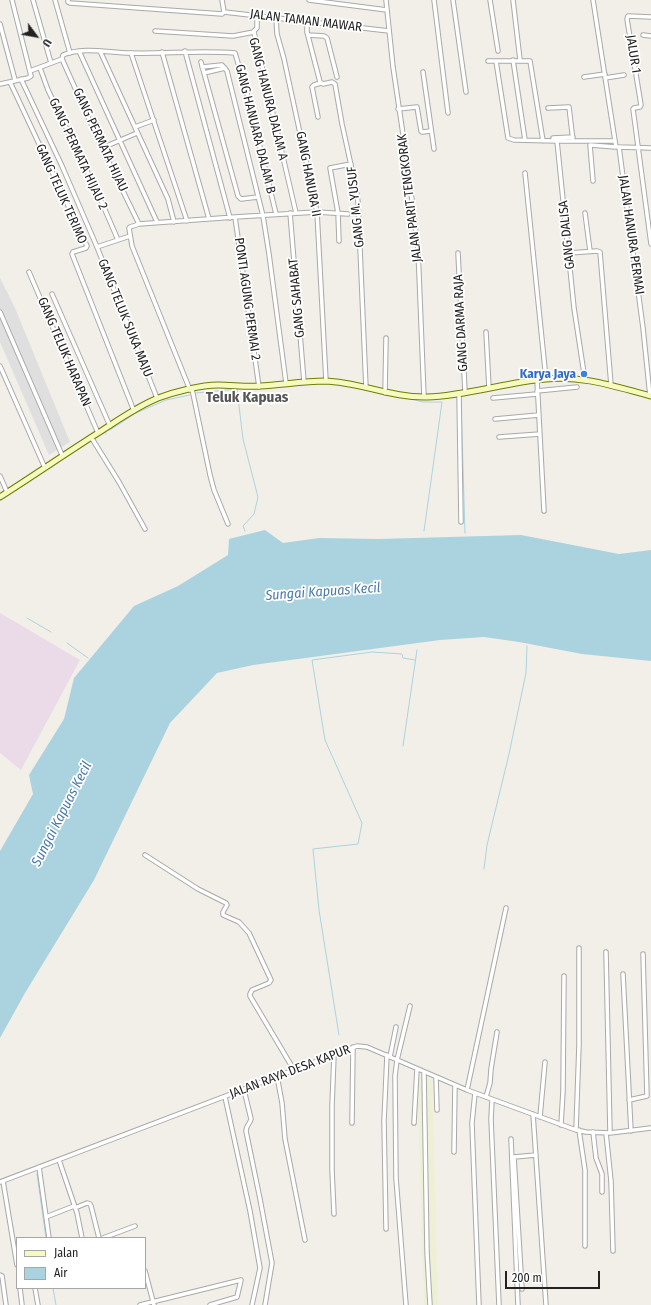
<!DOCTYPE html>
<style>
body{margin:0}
#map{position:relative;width:651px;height:1305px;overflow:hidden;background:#f2efe9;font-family:"Fira Sans Condensed",sans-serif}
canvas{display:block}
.legend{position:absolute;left:16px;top:1237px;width:130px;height:52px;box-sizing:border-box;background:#fff;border:1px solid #a7a7a7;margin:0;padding:5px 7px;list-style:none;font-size:12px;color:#222}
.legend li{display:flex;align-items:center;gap:8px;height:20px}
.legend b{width:20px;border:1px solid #a7a7a7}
.north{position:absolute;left:16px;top:16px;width:40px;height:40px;-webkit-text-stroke:3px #fff;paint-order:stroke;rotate:122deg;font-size:11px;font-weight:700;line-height:16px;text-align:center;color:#222}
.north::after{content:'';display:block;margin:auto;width:14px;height:18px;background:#222;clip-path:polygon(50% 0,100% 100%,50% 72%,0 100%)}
.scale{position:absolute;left:505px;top:1271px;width:95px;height:18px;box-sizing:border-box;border:2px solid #222;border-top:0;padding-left:5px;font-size:12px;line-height:14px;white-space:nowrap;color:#222;-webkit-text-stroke:3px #fff;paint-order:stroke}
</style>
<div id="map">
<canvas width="651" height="1305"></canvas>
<ul class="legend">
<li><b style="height:5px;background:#f7fabf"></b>Jalan</li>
<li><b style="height:11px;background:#aad3df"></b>Air</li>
</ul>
<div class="north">U</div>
<div class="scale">200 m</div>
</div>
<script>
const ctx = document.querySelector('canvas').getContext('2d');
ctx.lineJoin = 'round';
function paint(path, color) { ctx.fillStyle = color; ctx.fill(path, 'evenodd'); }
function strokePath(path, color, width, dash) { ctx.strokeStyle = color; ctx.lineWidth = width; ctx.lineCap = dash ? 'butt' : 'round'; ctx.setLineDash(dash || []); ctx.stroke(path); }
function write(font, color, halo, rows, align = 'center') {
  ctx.font = font + ' "Fira Sans Condensed",sans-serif'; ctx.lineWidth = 3.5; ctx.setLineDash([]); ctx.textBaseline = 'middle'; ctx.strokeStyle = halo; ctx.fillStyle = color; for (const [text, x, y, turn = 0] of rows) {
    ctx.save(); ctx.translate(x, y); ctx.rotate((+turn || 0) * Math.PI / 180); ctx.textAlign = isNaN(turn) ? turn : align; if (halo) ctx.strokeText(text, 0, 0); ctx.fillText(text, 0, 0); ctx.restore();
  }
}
paint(new Path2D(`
 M0,278l15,30 55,134 -21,13 -49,-113z`), '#e0dfdf');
paint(new Path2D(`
 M0,613l80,47 -59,110 -21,-17z`), '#ebdbe8');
paint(new Path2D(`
 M417,1074l15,6 6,225h-14z`), '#eef0d5');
paint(new Path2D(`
 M265,530l18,13 36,-5 59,1 143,-4 98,19 32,-4v111l-69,-7 -63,-12 -35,-5 -44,3 -187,25 -36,8 -47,50 -76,157 -69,113 -25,45v-187l33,-57 -4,-19 35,-56 10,-41 60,-72 44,-20 50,-31 1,-16z`), '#aad3df');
strokePath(new Path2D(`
 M196,393l41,-4 6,50 15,58 -4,17 -11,12 2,5
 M407,398l16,4h19l-18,129
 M461,401l4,132
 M110,430l26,-17 30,-13 24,-5
 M105,433h1
 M27,618l24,14
 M67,643l21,15
 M403,746l14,-96
 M484,869l3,-24 22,-91 17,-81 1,-27
 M339,1035l-20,-125 -6,-61 45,-5 4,-21 -37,-83 -13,-80 60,-8 30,2 1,4 12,2
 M37,1174l9,64
 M53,1288l3,17`), '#aad3df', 1);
const minor = new Path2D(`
 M33,0l18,63
 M55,0l15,53
 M68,0v2l2,1 152,11 2,-2 -2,-12
 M309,0l78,10
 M386,0l7,67 15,101 10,81 6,148
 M434,0l14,113
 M453,0l13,92
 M490,0l8,51
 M513,0l7,60
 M593,0l23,147 -26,-2 3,36
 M224,12l165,19
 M651,17l-23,-1 -1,3 14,86 -1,2 -6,1 -1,1 18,135
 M276,18l1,16 7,25 33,153 9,169
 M307,21v11l13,50 3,2 9,-2 3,2 7,40 14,64 2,14 8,186
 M0,24l15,56
 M155,31l78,5 21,-4 42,181
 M253,32l4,-4v-12
 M308,35l16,1 3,2 10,39
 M643,35l8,1
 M79,51l78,171
 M100,51l68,148 6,23
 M185,51l45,167
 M162,52l47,167
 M131,53l56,168
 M513,60l12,80
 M488,61h42l13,80
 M496,61l12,77 6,2 43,1 17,167 11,72
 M201,62l37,134 3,3 17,-2
 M202,67l20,-2 5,6 36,145 6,38 17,129
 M40,68l8,22 51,106 19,44
 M30,71l32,-12
 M423,72l11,77
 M204,73l21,-5
 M584,77l21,-3
 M605,78l19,-3
 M21,79l41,87 35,81
 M10,82l77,164 -1,2 -13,4 -1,2 62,157
 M0,84l28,-6 3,-2 -19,-76
 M548,108l21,-1 4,34
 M398,109l19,-2 4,24 1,1 9,-1
 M318,117l-6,-30 2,-2 7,-2
 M135,127l19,-7
 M553,138l20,-1
 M557,141h58
 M618,147l33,1
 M619,147l24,181 7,68
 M102,148l35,-15
 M525,173l21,206
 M290,213l14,169
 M585,213l5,38
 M235,217l82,-5 31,2
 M139,224l-9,3 -1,1 3,18 58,144
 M130,236l-33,11 60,151
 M339,241l-1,-28 -8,-45 21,-4
 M458,253l7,139
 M569,253l28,-2 3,1 11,133
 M29,272l69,161
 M52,294l58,132
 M0,312l62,143
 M486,332l3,56
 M0,366l45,102
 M537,380l7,131
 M259,387l-24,-170 -96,7 -37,-76 -40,-89 1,-4c21,-9 46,-2 67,-2 35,1 70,-3 105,0l13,44 28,117
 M192,389l18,86 4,15 14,34
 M537,391l40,-4
 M385,393l1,-55
 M459,393l2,129
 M493,398l44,-4
 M495,419l44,-4
 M91,437l28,45 26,47
 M499,437l41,-3
 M0,476l7,16
 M145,855l53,34 28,14 1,2 -4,7v3l16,7 10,11 22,47 -2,3 -17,7 -2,4v2l44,74
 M606,952l4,181
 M623,974l8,157
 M390,1057l6,-30
 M424,1072l3,180 3,53
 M277,1076l5,27 3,36 20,101
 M436,1078l1,32
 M244,1090l7,29c-1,5 -5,6 -5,12l14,68 12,64 -7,42
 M467,1090l39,-182
 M475,1093l-3,30 1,27 6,155
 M225,1097l25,114 10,57 -8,37
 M486,1097l4,-14 1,-14 6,-37
 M492,1100l-1,19 8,186
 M629,1100l18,-4 -4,-142
 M533,1114l13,191
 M540,1117l5,-55
 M352,1123l1,-76
 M414,1123l3,-54
 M561,1125l2,-34 1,-115
 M576,1130l3,-85v-97
 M579,1130l6,40v76
 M593,1132l3,26 6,16v18
 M606,1133l5,48 2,70
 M511,1139l7,166
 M454,1152l1,-67
 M59,1160l18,53 5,25
 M39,1167l10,71
 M3,1181l14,84
 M0,1182l357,-136 10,1 100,43 109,40 10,2 24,1 41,-5
 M75,1208l12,-5 3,1 1,2 8,32
 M334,1214l-2,-44v-64l2,-51
 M46,1217l28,-11
 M386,1229l-2,-108 3,-66
 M103,1238l32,-12
 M145,1271l9,34
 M0,1275l2,1 4,29
 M20,1288l2,17
 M35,1288l3,17
 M522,1289l-8,-132 22,-2
 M140,1305l101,-25 -4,17 -27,8
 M406,1305l-10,-127 -1,-102 2,-16 13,-54`);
const secondary = new Path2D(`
 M0,497c33,-21 65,-43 98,-64 19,-12 38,-26 60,-35 16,-6 43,-13 60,-13 14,0 28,2 42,1 21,-1 43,-5 65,-5 34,1 67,17 102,16 40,-1 79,-15 119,-18 37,-4 70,8 105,17`);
strokePath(minor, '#a9a9a9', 5.5);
strokePath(secondary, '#707d05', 7);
strokePath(minor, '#fff', 3.5);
strokePath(secondary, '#f7fabf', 5);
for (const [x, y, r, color] of [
 [584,374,4,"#3f7fe0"]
]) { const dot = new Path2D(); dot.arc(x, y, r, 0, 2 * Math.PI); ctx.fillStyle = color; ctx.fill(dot); strokePath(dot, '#fff', 1.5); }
write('13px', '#222', '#fff', [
 ["JALAN TAMAN MAWAR",306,21,7],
 ["JALUR 1",633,54,81],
 ["GANG HANURA DALAM A",268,99,76],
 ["GANG HANUARA DALAM B",255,129,76],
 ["GANG PERMATA HIJAU",100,140,65],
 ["GANG PERMATA HIJAU 2",78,154,65],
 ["GANG HANURA II",308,174,79],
 ["GANG TELUK TERIMO",61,194,66],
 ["JALAN PARIT TENGKORAK",410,198,-97],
 ["GANG M. YUSUF",356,207,-96],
 ["GANG DALISA",567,235,-96],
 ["JALAN HANURA PERMAI",631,235,82],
 ["GANG SAHABAT",297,298,-95],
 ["PONTI AGUNG PERMAI 2",247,299,82],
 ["GANG TELUK SUKA MAJU",125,318,68],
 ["GANG DARMA RAJA",461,323,-93],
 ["GANG TELUK HARAPAN",64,352,67],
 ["JALAN RAYA DESA KAPUR",290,1072,-21]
]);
write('bold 13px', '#366cbe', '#fff', [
 ["Karya Jaya",576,374]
], 'right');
write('italic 14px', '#4a7aab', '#fff', [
 ["Sungai Kapuas Kecil",323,592,-4],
 ["Sungai Kapuas Kecil",62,814,-63]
]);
write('bold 15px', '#555', '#fff', [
 ["Teluk Kapuas",247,398]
]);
</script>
